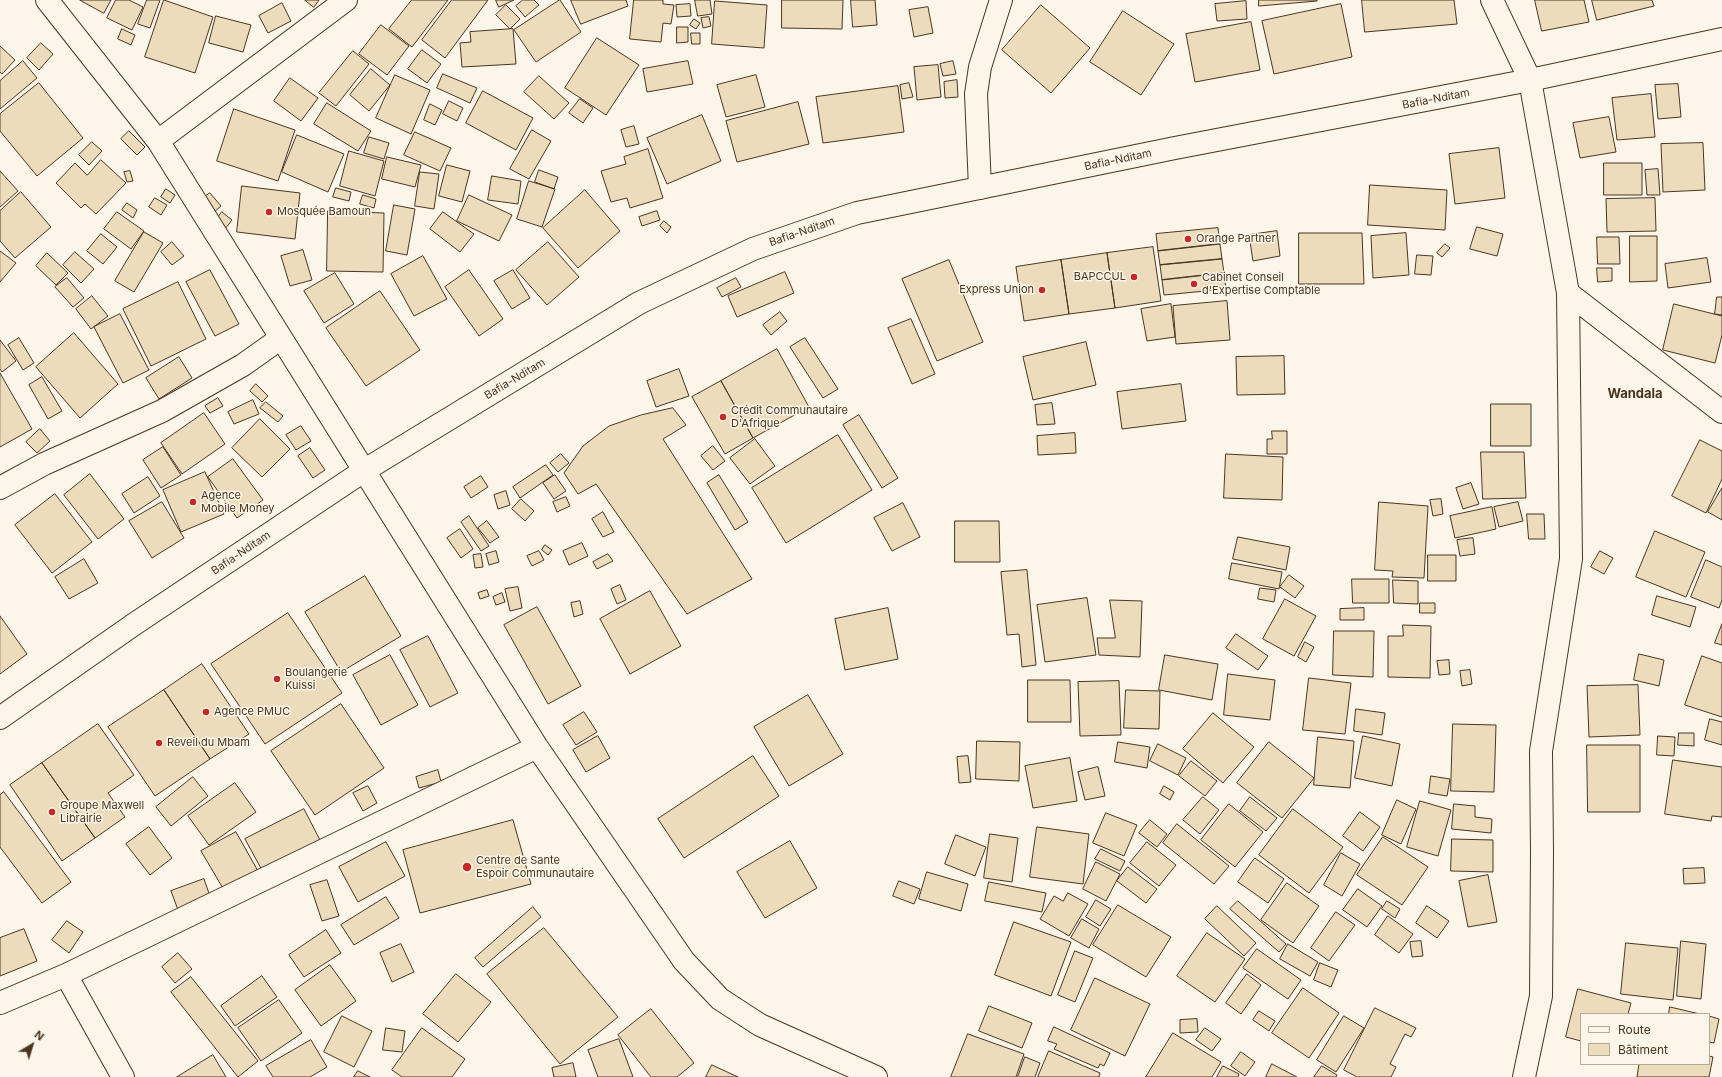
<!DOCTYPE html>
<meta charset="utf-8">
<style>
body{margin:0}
#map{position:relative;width:1722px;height:1077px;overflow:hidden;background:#fbf6e9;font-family:Inter,sans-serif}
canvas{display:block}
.legend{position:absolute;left:1580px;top:1013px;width:130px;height:52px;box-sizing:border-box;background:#fbf6e9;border:1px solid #b4a999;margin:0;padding:5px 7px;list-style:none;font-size:12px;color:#4a3520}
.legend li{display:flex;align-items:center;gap:8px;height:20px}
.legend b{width:20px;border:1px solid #b4a999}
.north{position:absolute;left:12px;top:1025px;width:40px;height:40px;-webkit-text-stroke:3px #fbf6e9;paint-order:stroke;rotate:38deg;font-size:11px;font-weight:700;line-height:16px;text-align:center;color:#4a3520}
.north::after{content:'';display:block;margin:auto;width:14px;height:18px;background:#4a3520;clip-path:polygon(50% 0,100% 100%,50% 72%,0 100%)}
</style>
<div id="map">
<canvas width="1722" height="1077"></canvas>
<ul class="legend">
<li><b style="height:5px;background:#fbf6e9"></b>Route</li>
<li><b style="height:11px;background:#ecdcbc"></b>Bâtiment</li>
</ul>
<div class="north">N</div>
</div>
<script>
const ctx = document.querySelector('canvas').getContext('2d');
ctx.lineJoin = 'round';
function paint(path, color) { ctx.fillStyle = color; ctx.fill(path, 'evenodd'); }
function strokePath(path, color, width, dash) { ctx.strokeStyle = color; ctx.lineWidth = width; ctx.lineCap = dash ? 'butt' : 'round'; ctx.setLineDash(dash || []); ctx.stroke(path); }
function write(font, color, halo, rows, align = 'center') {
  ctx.font = font + ' Inter,sans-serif'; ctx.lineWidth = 3; ctx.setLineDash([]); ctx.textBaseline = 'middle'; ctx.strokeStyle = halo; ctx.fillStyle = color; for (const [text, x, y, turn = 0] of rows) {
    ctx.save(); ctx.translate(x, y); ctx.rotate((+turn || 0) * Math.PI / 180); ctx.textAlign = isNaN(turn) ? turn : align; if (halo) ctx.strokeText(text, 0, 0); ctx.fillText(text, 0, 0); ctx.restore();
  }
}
const building = new Path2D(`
 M80,0h31l-7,13z
 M116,0h13l14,7 -11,23 -25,-12z
 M147,0h13l-10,28 -12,-4z
 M164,0l49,17 -18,56 -50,-16z
 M305,0h14l-5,7z
 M412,0h36l-36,47 -23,-18z
 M452,0h36l-43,58 -23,-18z
 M496,0h18l-15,7z
 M523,0h11l5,5 -14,12 -9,-11z
 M560,0l21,32 -45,30 -22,-32z
 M571,0h55l2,6 -47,18z
 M634,0h29v4l11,1 -3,19 -8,-1 -2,19 -31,-3z
 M695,0h15l2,14 -14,2z
 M782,0h61l-1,29 -60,-1z
 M851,0h24l2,25 -24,2z
 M1259,0h58v1l-58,5z
 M1362,0h92l3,24 -92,8z
 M1535,0h49l5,22 -47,9z
 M1592,0h60l2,6 -57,14z
 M715,1l52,4 -3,43 -52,-4z
 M1246,1l1,18 -30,2 -2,-17z
 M282,3l9,18 -23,12 -9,-17z
 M690,4l1,12 -14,1 -1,-12z
 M1341,4l11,53 -78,17 -12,-53z
 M506,5l14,14 -10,10 -14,-14z
 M1041,5l49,43 -39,45 -49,-43z
 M928,7l5,26 -19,4 -5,-27z
 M1123,11l51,33 -33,51 -51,-33z
 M216,16l35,9 -8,27 -34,-9z
 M709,17l2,9 -8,2 -2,-10z
 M694,19l6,4 -4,6 -6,-4z
 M1251,22l9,48 -65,12 -9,-48z
 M381,25l28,21 -22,29 -28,-21z
 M677,27h11v15l-11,1z
 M122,29l13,6 -4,10 -13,-6z
 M513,29l3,35 -54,3 -2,-24 11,-1 -1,-10z
 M691,33h9v11h-8z
 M597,38l42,27 -33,50 -41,-27z
 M41,43l12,11 -14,16 -12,-12z
 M0,46l15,14 -13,14 -2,-2z
 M422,50l19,14 -14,19 -19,-14z
 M353,51l16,13 -33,42 -17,-13z
 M23,61l14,17 -37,31v-28z
 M688,61l5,23 -46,8 -4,-23z
 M953,61l3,13 -13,2 -3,-12z
 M938,65l3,32 -24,3 -3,-33z
 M371,69l19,16 -21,26 -19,-16z
 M443,74l34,14 -7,15 -33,-15z
 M395,75l35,15 -19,44 -35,-16z
 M756,75l9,32 -39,10 -9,-32z
 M539,76l30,27 -15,16 -30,-27z
 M290,78l28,20 -17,23 -27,-20z
 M957,80l1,17 -13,1 -1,-16z
 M39,83l44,55 -46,38 -37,-45v-17z
 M909,83l4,14 -11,2 -2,-14z
 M1678,84l3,33 -23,2 -3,-34z
 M898,86l6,46 -81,11 -7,-46z
 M483,91l50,27 -17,32 -50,-27z
 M1651,94l4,43 -38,3 -5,-42z
 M580,99l13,9 -10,15 -14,-10z
 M449,101l14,7 -6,13 -14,-7z
 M798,102l11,42 -72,18 -11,-41z
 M327,103l44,28 -13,20 -44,-27z
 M430,104l12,6 -7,15 -11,-5z
 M234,109l61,21 -17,51 -61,-20z
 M702,115l19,46 -54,23 -20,-46z
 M1609,117l7,35 -36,6 -7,-35z
 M634,126l5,18 -13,3 -5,-17z
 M532,130l19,11 -22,38 -19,-10z
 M129,131l16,16 -8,8 -16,-16z
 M415,132l36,16 -11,23 -36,-16z
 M297,135l47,19 -16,38 -46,-20z
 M369,137l20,6 -5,16 -20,-6z
 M92,142l10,9 -13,14 -10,-10z
 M1703,143l2,47 -42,2 -2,-48z
 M1499,148l6,50 -50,6 -6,-50z
 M648,149l15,49 -33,10 -3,-10 -16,4 -10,-31 25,-7 -2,-7z
 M349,151l35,10 -9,35 -35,-10z
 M387,157l34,8 -6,22 -33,-8z
 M101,160l25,23 -30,31 -11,-10 -4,4 -25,-25 19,-20 12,12z
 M1604,163h38v32h-38z
 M447,165l23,6 -8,31 -23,-6z
 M1658,169l2,26h-13l-2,-25z
 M539,170l19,7 -4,12 -19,-7z
 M0,171l18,20 -18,16z
 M130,171l3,10 -6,1 -3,-10z
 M420,172l19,2 -5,35 -19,-3z
 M492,176l29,5 -3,23 -30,-4z
 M529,181l26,8 -13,38 -25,-8z
 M1370,185l77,5 -2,40 -77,-5z
 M242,186l58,7 -5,46 -58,-7z
 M336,188l15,4 -2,9 -16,-4z
 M166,189l9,6 -5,8 -9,-6z
 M585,190l35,41 -42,37 -35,-40z
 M21,192l30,35 -36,31 -15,-17v-30z
 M210,193l11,13 -8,7 -11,-14z
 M363,195l13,4 -2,9 -14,-4z
 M469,195l43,20 -13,26 -42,-20z
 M155,198l12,7 -6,10 -12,-8z
 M1655,198l1,33 -49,1 -1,-33z
 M127,203l10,7 -4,8 -11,-8z
 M394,205l21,4 -8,46 -21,-4z
 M328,211l56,2 -1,59 -56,-1z
 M657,211l3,9 -18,6 -3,-9z
 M117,212l27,19 -13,18 -27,-20z
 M222,212l10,8 -7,9 -10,-8z
 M443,212l31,22 -14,18 -30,-23z
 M664,221l7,6 -4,6 -7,-7z
 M1477,227l26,7 -6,22 -27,-7z
 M1218,228l2,16 -62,7 -2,-17z
 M1277,231l3,25 -27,5 -4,-26z
 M144,232l19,11 -29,49 -19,-11z
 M1299,233h63l2,51h-65z
 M1406,233l3,42 -36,3 -2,-42z
 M101,234l16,13 -14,17 -16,-13z
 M1630,236h27v45l-27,1z
 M1597,237h22l1,27h-22z
 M172,242l12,14 -12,9 -11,-13z
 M548,242l31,35 -32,28 -31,-35z
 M1220,244l2,15 -62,6 -2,-14z
 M1445,244l5,4 -8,9 -5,-4z
 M1153,247l8,54 -46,7 -8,-55z
 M303,250l9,30 -22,6 -9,-30z
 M0,251l16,12 -16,19z
 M75,252l19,17 -13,14 -18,-18z
 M47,253l21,20 -12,12 -20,-19z
 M1107,253l8,55 -46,6 -8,-54z
 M1417,255l16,1 -2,19 -16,-1z
 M423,256l24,43 -33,17 -23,-42z
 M1707,258l4,24 -43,6 -3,-24z
 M1222,259l2,14 -62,7 -2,-15z
 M949,260l34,82 -46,19 -35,-82z
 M1061,260l8,54 -45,7 -8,-54z
 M1597,268h15v13l-14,1z
 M210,270l29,54 -24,12 -29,-54z
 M469,270l34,49 -24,17 -34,-49z
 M513,270l17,28 -18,11 -18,-28z
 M785,272l9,21 -57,24 -9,-21z
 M335,273l19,31 -30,19 -20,-32z
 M1224,273l2,16 -62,6 -2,-15z
 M67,278l17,20 -11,9 -18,-20z
 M736,278l5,9 -19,10 -5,-9z
 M178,282l28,57 -55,27 -28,-57z
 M380,291l40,59 -54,36 -40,-58z
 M92,296l16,20 -17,13 -15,-20z
 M1717,297h5v18l-7,-1z
 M1227,301l3,39 -54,4 -3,-38z
 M1171,304l4,33 -28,4 -6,-32z
 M1674,304l48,12v19l-7,28 -52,-13z
 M780,312l7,9 -16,14 -8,-10z
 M120,314l29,56 -26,13 -29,-56z
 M911,319l24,55 -23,10 -24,-56z
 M74,333l44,51 -38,34 -44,-51z
 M19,338l15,25 -11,7 -15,-25z
 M805,338l33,51 -15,9 -33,-51z
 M0,340l16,21 -14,11 -2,-3z
 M1086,342l10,43 -63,15 -10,-43z
 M777,349l32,58 -56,31 -32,-57z
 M1284,356l1,38 -48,1 -1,-38z
 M179,357l13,21 -33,21 -13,-21z
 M679,369l10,27 -33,11 -9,-26z
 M0,373l32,56 -32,18z
 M42,377l20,34 -14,8 -19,-34z
 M721,381l32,57 -28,16 -33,-57z
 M256,384l12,12 -6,6 -12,-11z
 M1181,384l5,37 -64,8 -5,-37z
 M218,398l5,8 -13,7 -5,-7z
 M253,400l6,14 -25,10 -6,-12z
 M266,402l17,14 -5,6 -18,-14z
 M1052,403l3,21 -18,1 -2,-20z
 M1491,404h40v42h-40z
 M673,408l13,17 -23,14 89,140 -65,35 -91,-130 -18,10 -14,-21 19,-27 26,-20 32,-11z
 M204,413l21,31 -43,30 -21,-31z
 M859,415l39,63 -16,10 -39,-63z
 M260,419l30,30 -28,28 -30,-29z
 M301,426l10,15 -15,9 -10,-15z
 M40,429l10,12 -13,12 -11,-11z
 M1272,431h15v23h-20v-15h5z
 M1075,433l1,20 -38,2 -1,-19z
 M838,435l34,55 -86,53 -34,-55z
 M755,439l20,27 -25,18 -20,-26z
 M1700,440l22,11v28l-16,34 -34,-17z
 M713,446l12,15 -12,9 -12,-14z
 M163,447l18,28 -20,13 -18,-28z
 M310,448l15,22 -12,8 -15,-22z
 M1481,452h43l2,46 -43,1z
 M561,454l8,9 -11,9 -8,-9z
 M1226,454l57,3 -1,43 -58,-2z
 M233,459l30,41 -26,18 -29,-41z
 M546,465l7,10 -33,23 -7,-11z
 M205,472l19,42 -43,18 -18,-42z
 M90,474l34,45 -26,20 -34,-44z
 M555,475l11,16 -12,8 -11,-16z
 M719,475l29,47 -13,8 -28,-47z
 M481,476l7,11 -17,11 -7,-11z
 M148,477l12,19 -26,17 -12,-19z
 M1471,483l8,21 -16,5 -7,-21z
 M1722,488v32l-14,-8z
 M506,491l4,14 -12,4 -4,-14z
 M55,494l37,48 -40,31 -37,-48z
 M566,497l4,9 -13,6 -4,-10z
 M521,499l13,12 -9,10 -13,-12z
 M1441,499l2,15 -10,2 -3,-16z
 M162,502l22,36 -32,20 -23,-37z
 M1379,502l49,4 -4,72 -32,-1 1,-6 -18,-1z
 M1518,502l5,19 -24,6 -5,-20z
 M903,503l17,34 -28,14 -18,-33z
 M1492,507l4,22 -41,9 -5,-22z
 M603,512l11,20 -11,5 -11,-18z
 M1527,514h17l1,25h-16z
 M469,516l20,30 -8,5 -20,-29z
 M487,521l12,16 -9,6 -12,-15z
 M955,521h44l1,41h-45z
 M460,529l13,20 -12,9 -14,-20z
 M1655,531l50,21 -19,45 -50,-20z
 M1238,537l52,10 -4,23 -53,-11z
 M1473,538l2,16 -15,2 -3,-16z
 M582,543l6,13 -19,9 -6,-14z
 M545,545l7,5 -4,5 -6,-5z
 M496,551l3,11 -10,3 -3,-11z
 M539,551l5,9 -12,6 -5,-10z
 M1600,551l13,7 -9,16 -13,-7z
 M481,554l2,13 -8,1 -2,-13z
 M608,554l5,7 -16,8 -4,-7z
 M1428,555h28v26h-28z
 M84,559l14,24 -29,16 -14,-22z
 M1706,560l16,7v33l-3,8 -28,-11z
 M1232,563l50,9 -3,17 -50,-10z
 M1027,570l9,95 -14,2 -3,-33 -12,1 -6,-63z
 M1289,575l15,11 -9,12 -15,-11z
 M365,576l36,60 -60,36 -36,-60z
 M1352,579h37v24h-36z
 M1393,580l25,1v23l-24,-1z
 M620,585l6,15 -9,4 -6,-15z
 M518,587l4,21 -12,3 -5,-22z
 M1260,588l16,2 -2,12 -16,-3z
 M487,590l2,6 -9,3 -2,-6z
 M650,591l31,55 -51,28 -30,-55z
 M502,593l3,9 -9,3 -3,-8z
 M1657,596l39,11 -6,20 -38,-12z
 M1087,598l9,57 -51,7 -8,-57z
 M1285,599l31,17 -22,40 -31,-17z
 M1110,600l32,1 -2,56 -41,-2 -2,-17h18z
 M580,601l3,13 -9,3 -3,-14z
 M1420,603h15v10h-15z
 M537,607l44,79 -33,18 -44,-79z
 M888,608l10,51 -53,11 -10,-51z
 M1364,608v12h-24v-11z
 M288,613l54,80 -77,51 -54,-80z
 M0,616l27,38 -27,20z
 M1722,624v21l-7,-2z
 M1403,625l28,1 -1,52 -42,-1v-41h15z
 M1334,631h40l-1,46 -40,-2z
 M1236,634l32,22 -10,14 -32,-22z
 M428,636l30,57 -28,14 -30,-57z
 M1305,642l9,5 -8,15 -8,-5z
 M1639,654l25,6 -5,26 -25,-6z
 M390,655l28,50 -37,20 -28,-50z
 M1165,655l53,9 -6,36 -53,-10z
 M1702,656l20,7v54l-37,-12z
 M1449,660l1,14 -11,1 -2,-14z
 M202,664l47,70 -39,25 -46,-69z
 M1470,670l2,14 -10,2 -2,-15z
 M1228,674l47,6 -5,40 -46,-5z
 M1309,678l42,5 -6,51 -42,-4z
 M1028,680h42l1,42h-43z
 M1119,681l2,54 -41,1 -2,-54z
 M1638,685l2,50 -51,2 -2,-51z
 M164,690l46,69 -55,37 -47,-69z
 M1126,690l34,1 -1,38 -35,-1z
 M808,695l35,59 -54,32 -35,-59z
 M341,704l43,64 -69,47 -44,-64z
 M1356,709l29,4 -3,22 -28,-4z
 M584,712l13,20 -21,13 -13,-20z
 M1213,713l41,34 -31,36 -40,-34z
 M1710,719l12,3v23l-17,-5z
 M98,724l36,51 -26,18 17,24 -30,21 -53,-75z
 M1453,724l43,1 -2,67 -43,-1z
 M1679,733h15v13l-16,-1z
 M598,736l12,22 -24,14 -13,-22z
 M1363,736l37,8 -8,42 -37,-8z
 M1658,736l17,1 -1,19 -17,-1z
 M1318,737l36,4 -4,47 -36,-3z
 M977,741l43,1 -1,39 -43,-2z
 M1118,742l32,5 -3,21 -32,-6z
 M1269,742l45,36 -32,40 -45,-35z
 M1158,744l28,14 -8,17 -28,-14z
 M1587,745h53v67h-52z
 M753,756l26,40 -95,62 -26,-39z
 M968,756l3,26 -12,1 -2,-26z
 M1070,758l7,43 -44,7 -8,-42z
 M1673,760l49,7v50l-10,-1 -1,5 -46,-7z
 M1191,761l26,20 -12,15 -26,-20z
 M42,763l53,75 -33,23 -52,-76z
 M1098,767l7,29 -20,4 -7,-28z
 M438,770l3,12 -22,6 -3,-11z
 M1431,776l19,3 -3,17 -18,-3z
 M193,777l15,19 -37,30 -15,-19z
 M235,783l21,29 -47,33 -21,-29z
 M368,786l9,17 -14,8 -10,-18z
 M1164,786l10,6 -4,8 -10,-6z
 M4,792l67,90 -29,21 -42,-56v-52z
 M1203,797l16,13 -19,24 -17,-14z
 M1250,797l27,21 -11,13 -26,-20z
 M1397,800l19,9 -15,35 -19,-9z
 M1420,801l31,9 -13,46 -31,-9z
 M1229,804l34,28 -28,35 -34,-27z
 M1454,804l21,2v11l17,2 -1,14 -39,-4z
 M304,809l17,33 -58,30 -18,-33z
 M1293,809l50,38 -34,46 -50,-38z
 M1360,812l20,15 -17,24 -20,-15z
 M1106,813l31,12 -13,31 -31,-13z
 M513,820l18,64 -111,29 -17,-63z
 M1150,820l17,14 -10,13 -18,-14z
 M1177,824l52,42 -15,18 -51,-41z
 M149,827l23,31 -22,17 -24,-31z
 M1037,827l52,7 -6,50 -53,-7z
 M236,832l22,39 -34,19 -23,-39z
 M990,834l28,4 -6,44 -28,-4z
 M956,835l30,12 -11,29 -30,-12z
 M1383,837l45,30 -26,38 -45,-30z
 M1452,839l41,1v32l-42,-1z
 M790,841l27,47 -52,30 -28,-46z
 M386,842l19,34 -47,26 -19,-35z
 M1147,842l29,23 -17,21 -29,-23z
 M1101,849l24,12 -5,10 -25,-12z
 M1341,853l19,11 -18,32 -18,-11z
 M1255,858l29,21 -16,24 -30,-21z
 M1096,862l24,12 -14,27 -23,-12z
 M1128,867l29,22 -11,14 -29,-22z
 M1704,868l1,15 -21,1 -1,-15z
 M927,872l41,12 -7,27 -42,-12z
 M1488,875l9,47 -29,5 -9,-46z
 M204,879l7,20 -33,11 -7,-19z
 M327,880l12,36 -17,5 -12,-36z
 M899,881l21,8 -6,15 -21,-8z
 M989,882l57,11 -4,19 -57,-11z
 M1287,883l32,23 -26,37 -32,-23z
 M1358,889l24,17 -15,21 -24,-17z
 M1068,893l20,11 -19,32 -29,-17 14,-23 9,5z
 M386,897l13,21 -45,27 -13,-20z
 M1096,900l15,9 -11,17 -14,-9z
 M1238,901l48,43 -7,8 -49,-43z
 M1387,901l13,8 -5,9 -13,-9z
 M1118,905l53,32 -25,40 -53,-32z
 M1217,906l39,37 -12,13 -39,-37z
 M1427,906l22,15 -12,17 -21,-15z
 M533,907l8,10 -58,50 -8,-9z
 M1336,912l19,13 -26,36 -18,-13z
 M1388,916l25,18 -14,19 -24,-18z
 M1082,919l17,10 -10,19 -18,-10z
 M67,921l16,11 -14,21 -17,-13z
 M1014,922l57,20 -20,54 -56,-21z
 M544,928l74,89 -58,47 -73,-90z
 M24,929l13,32 -37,15v-38z
 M326,930l15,23 -37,24 -15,-22z
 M1207,933l38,26 -30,43 -38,-26z
 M1421,941l2,15 -11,1 -2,-15z
 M1681,941l25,3 -5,55 -24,-3z
 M1626,943l52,5 -5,52 -52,-6z
 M401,944l13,28 -22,10 -12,-29z
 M1288,944l30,18 -8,14 -30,-17z
 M1257,949l44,31 -13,19 -45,-31z
 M1075,951l18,7 -18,44 -17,-7z
 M178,953l14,16 -17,14 -13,-16z
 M1320,963l18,7 -7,17 -17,-7z
 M330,965l26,36 -35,25 -26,-36z
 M456,974l35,28 -33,40 -35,-28z
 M1247,974l14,11 -20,29 -15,-11z
 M262,976l15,21 -42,29 -14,-20z
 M191,977l67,84 -20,16 -67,-85z
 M1095,978l55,26 -25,52 -54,-26z
 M1303,988l36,25 -30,45 -37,-25z
 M1578,989l53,14 -3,11h-47v27l-15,-4z
 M279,1000l23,33 -41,28 -23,-33z
 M989,1006l43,17 -10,25 -43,-17z
 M1670,1007l30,7h-31z
 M1375,1008l41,20 -5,9 -6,-3 -15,30 6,3 -5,10h-34l-13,-7z
 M651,1009l43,54 -17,14h-26l-33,-42z
 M1259,1011l16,10 -6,10 -16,-11z
 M342,1016l30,15 -18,36 -30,-15z
 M1344,1016l20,12 -28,44 -19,-12z
 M1709,1016l10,3 -5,24 -5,-1z
 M1197,1019l1,13 -18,1v-13z
 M1054,1027l56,26 -6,13 -4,-2 -2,4 -44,-19 3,-5 -9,-3z
 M386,1028l19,3 -3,21 -19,-2z
 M422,1028l43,31 -13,18h-50l-10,-7z
 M1205,1028l16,11 -9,12 -16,-11z
 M1173,1033l48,29 -9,15h-66z
 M968,1034l56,20 -8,23h-65z
 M619,1039l14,38h-35l-10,-27z
 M311,1040l16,27 -17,10h-37l-7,-11z
 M1049,1051l51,22 -1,4h-61z
 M1241,1052l14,10 -10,14 -14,-10z
 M213,1055l13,22h-49z
 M1709,1056l4,1 -4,20h-72l2,-13h70z
 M1025,1057l15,6 -5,14h-17z
 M573,1063l3,14h-22l-2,-9z
 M1272,1064l25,13h-31z
 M712,1065l26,12h-32z
 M1223,1066l16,8 -1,3h-21z
 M1322,1066l15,9 -1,2h-22z
 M358,1071l12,6h-16z`);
paint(building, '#ecdcbc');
strokePath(building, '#4a3520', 1);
const minor = new Path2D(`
 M1492,0l38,80 38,213 3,266 -30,192 1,101 -1,144 -17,81
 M158,141l188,-141
 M980,188l-4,-94 4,-27 21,-67
 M1568,293l154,119
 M0,488l44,-24 118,-53 81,-46 38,-27
 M537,747l147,214 36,38 40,26 116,52
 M66,975l57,102
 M0,1003l66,-28 471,-228 -379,-606 -111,-141`);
const secondary = new Path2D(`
 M0,718l133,-93 232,-155 274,-167 114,-54 104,-36 318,-65 355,-68 192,-41`);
strokePath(minor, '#4a3520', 24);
strokePath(secondary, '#4a3520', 24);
strokePath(minor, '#fbf6e9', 22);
strokePath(secondary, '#fbf6e9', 22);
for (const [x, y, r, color] of [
 [269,212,4,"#c62828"],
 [1188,239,4,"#c62828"],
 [1134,277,4,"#c62828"],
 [1194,284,4,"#c62828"],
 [1042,290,4,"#c62828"],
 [723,417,4,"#c62828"],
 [193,502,4,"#c62828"],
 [277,679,4,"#c62828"],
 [206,712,4,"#c62828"],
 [159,743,4,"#c62828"],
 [52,812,4,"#c62828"],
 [467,867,5,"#c62828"]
]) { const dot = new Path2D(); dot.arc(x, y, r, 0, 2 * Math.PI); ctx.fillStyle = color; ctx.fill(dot); strokePath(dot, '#fbf6e9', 1.5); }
write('11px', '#4a3520', '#fbf6e9', [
 ["Bafia-Nditam",1436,99,-11],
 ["Bafia-Nditam",1118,160,-12],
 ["Bafia-Nditam",802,232,-19],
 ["Bafia-Nditam",515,379,-31],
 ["Bafia-Nditam",241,553,-34]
]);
write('11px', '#4a3520', '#fbf6e9', [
 ["Mosquée Bamoun",277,212],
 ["Orange Partner",1196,239],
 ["BAPCCUL",1126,277,"right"],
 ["Cabinet Conseil",1202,278],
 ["d'Expertise Comptable",1202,291],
 ["Express Union",1034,290,"right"],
 ["Crédit Communautaire",731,411],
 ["D'Afrique",731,424],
 ["Agence",201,496],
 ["Mobile Money",201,509],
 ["Boulangerie",285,673],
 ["Kuissi",285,686],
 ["Agence PMUC",214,712],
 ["Reveil du Mbam",167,743],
 ["Groupe Maxwell",60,806],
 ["Librairie",60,819],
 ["Centre de Sante",476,861],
 ["Espoir Communautaire",476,874]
], 'left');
write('bold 13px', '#4a3520', '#fbf6e9', [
 ["Wandala",1635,394]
]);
</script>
